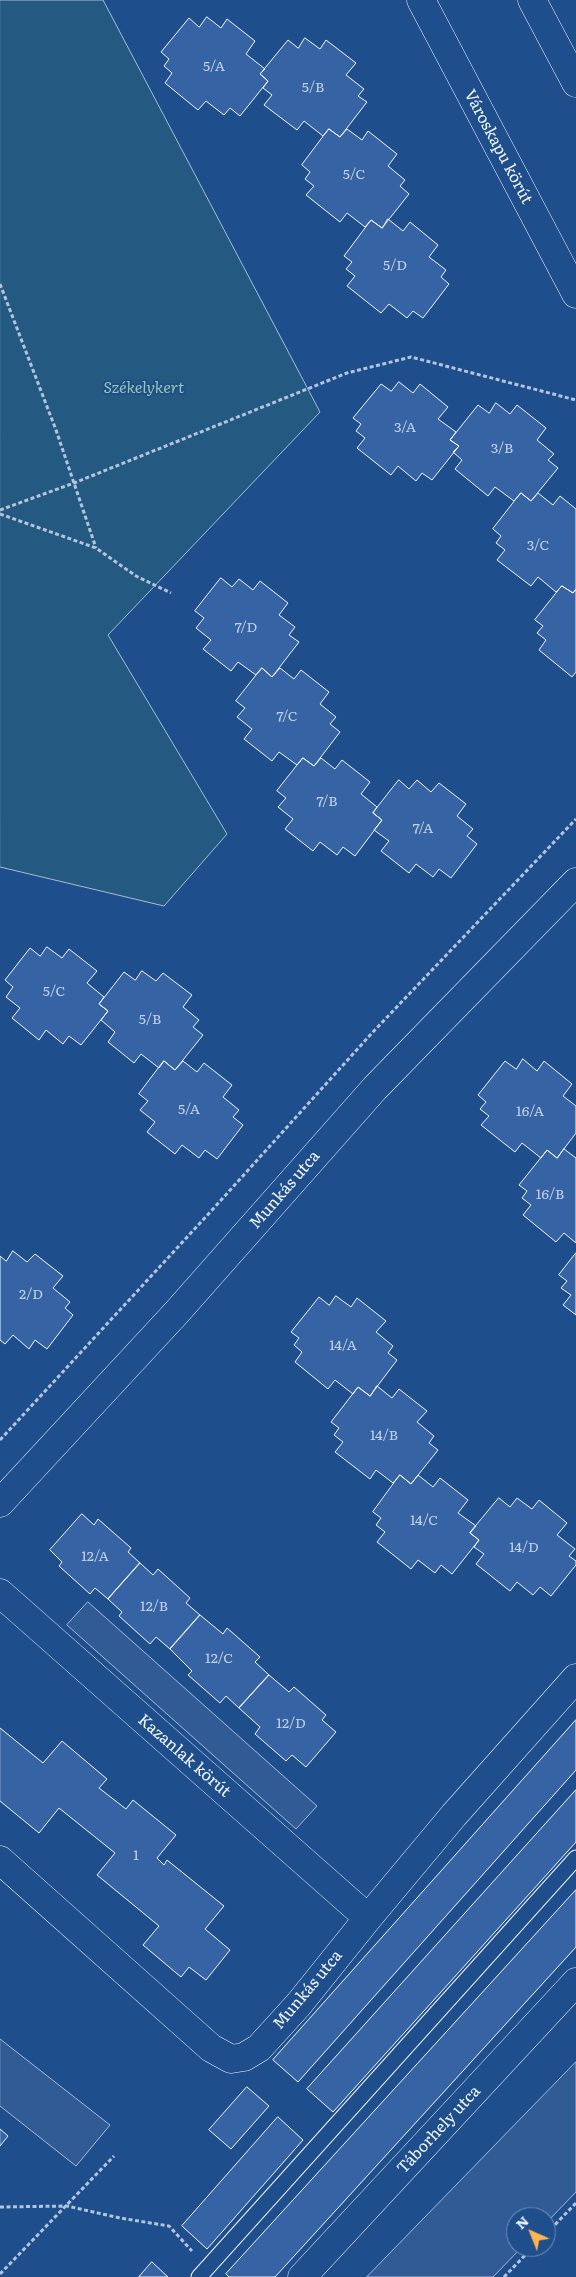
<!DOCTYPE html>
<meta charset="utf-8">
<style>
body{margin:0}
#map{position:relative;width:576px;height:2277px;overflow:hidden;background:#1f4e8c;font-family:Literata,serif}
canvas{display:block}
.north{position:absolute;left:506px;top:2207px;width:50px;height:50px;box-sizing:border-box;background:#1f4e8c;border:1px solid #7391ba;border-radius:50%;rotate:316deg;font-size:14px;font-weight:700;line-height:20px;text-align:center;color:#f2f6ff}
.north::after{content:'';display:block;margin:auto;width:18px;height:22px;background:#ffb74d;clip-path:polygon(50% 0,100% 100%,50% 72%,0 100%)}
</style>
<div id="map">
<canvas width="576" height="2277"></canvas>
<div class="north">N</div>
</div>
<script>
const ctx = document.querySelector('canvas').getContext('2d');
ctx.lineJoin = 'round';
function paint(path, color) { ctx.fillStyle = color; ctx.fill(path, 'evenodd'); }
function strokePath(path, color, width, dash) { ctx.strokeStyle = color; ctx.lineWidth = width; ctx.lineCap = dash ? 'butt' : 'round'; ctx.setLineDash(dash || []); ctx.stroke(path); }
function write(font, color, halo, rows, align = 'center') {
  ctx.font = font + ' Literata,serif'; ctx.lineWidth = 4; ctx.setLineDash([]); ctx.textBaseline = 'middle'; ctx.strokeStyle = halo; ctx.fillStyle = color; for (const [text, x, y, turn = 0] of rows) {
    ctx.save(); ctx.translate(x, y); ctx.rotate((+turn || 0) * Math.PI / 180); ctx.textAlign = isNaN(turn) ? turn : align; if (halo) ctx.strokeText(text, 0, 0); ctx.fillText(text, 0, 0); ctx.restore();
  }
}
const green = new Path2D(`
 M0,0h103l217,412 -212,223 119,199 -63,72 -164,-39z`);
paint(green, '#245a82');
strokePath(green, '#a8bbd7', 1);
const parking = new Path2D(`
 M88,1602l229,204 -21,23 -229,-204z
 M0,2039l110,86 -34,41 -76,-60z
 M576,2062v130l-30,31v-6h-30v30h6l-29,30h-126z`);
paint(parking, '#305b95');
strokePath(parking, '#a8bbd7', 1);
const building = new Path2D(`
 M207,17l14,11 6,-9 28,22 -9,13 19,15 -5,5 8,7 -28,35 -10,-8 -6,7 -18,-14 -8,9 -33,-27 7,-10 -8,-7 5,-7 -8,-7 28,-34 10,9z
 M305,38l15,11 6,-9 30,23 -10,12 18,14 -6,7 9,6 -27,35 -11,-8 -6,7 -19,-15 -7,9 -33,-25 8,-10 -9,-7 5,-7 -8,-7 28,-34 10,8z
 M329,129l11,8 7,-8 15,11 6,-9 29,23 -9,12 17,14 -5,6 9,8 -27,34 -11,-8 -6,7 -18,-14 -7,9 -34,-27 8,-9 -9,-7 5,-7 -8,-7z
 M388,219l15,12 7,-9 28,23 -9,12 17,13 -5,7 8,7 -26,34 -10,-7 -6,7 -18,-14 -8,9 -34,-27 8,-10 -9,-7 6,-7 -8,-6 27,-36 11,8z
 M399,382l14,11 7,-9 28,23 -10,12 18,13 -6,8 9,6 -27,34 -10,-7 -6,8 -18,-15 -7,9 -34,-27 8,-10 -9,-7 5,-7 -8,-6 28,-34 10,7z
 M496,403l14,11 7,-9 29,23 -9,12 17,14 -6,6 10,8 -27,33 -10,-8 -7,8 -19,-14 -7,9 -33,-27 7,-9 -9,-8 6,-6 -9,-6 28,-35 11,8z
 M521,493l10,8 7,-8 15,12 7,-9 16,13v80l-3,4 -11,-7 -6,6 -18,-15 -7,9 -34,-26 8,-10 -9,-7 5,-7 -8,-7z
 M221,578l11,9 7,-8 14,11 7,-9 28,22 -9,12 16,12 -6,8 10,7 -27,35 -10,-9 -6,7 -18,-13 -7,9 -28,-22 8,-9 -15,-12 8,-10 -9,-7z
 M562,586l11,7 3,-4v83l-4,5 -33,-27 7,-10 -9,-7 6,-7 -8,-6z
 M262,668l10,9 8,-9 14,11 7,-9 28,22 -9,12 16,13 -6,7 10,8 -26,34 -11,-8 -6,7 -18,-13 -7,9 -28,-22 8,-10 -15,-12 8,-9 -9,-7z
 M303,758l11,8 7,-8 14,11 7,-9 28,22 -9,12 16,13 -4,6 9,7 -27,36 -12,-9 -6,8 -17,-13 -7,9 -28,-22 8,-10 -15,-12 8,-9 -9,-7z
 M399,780l10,9 8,-9 14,12 8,-9 27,21 -9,12 16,13 -6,7 10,8 -26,34 -12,-9 -6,8 -17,-13 -7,9 -28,-22 8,-10 -15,-11 8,-10 -9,-7z
 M47,947l15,11 7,-9 28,22 -10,12 17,14 -5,7 9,7 -27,34 -12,-9 -6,8 -17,-14 -7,10 -27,-22 8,-10 -14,-11 7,-10 -8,-7 25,-32 10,8z
 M142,971l14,10 7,-8 29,22 -9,12 16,13 -6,7 10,8 -28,35 -11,-9 -5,7 -18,-14 -7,9 -26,-21 7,-10 -14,-12 7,-9 -9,-7 25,-32 11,8z
 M523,1059l14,12 7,-10 28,23 -9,12 13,10v27l-19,25 -10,-8 -6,8 -19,-15 -7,9 -34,-27 8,-9 -9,-7 6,-7 -8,-7 27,-34 11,8z
 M164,1061l11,9 8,-9 14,11 7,-9 28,22 -9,12 16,13 -6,7 10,8 -26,34 -12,-9 -6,8 -17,-13 -7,9 -28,-22 8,-10 -15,-12 8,-9 -9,-7z
 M564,1149l12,9v85l-12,-10 -8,9 -33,-27 8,-10 -9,-7 5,-7 -8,-6 28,-35 10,8z
 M13,1251l14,11 8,-8 28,22 -10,12 17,14 -5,6 8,7 -26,34 -12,-9 -6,9 -16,-14 -8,9 -5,-4v-84l6,5z
 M576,1253v62l-13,-10 8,-10 -10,-7 6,-7 -8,-6z
 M336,1296l15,11 6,-9 29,23 -10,11 17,14 -5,7 9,7 -27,36 -12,-9 -5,7 -18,-14 -7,9 -33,-27 7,-10 -8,-7 5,-7 -8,-6 28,-35 10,8z
 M377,1386l15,12 7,-9 28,22 -10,11 17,14 -5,7 9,7 -27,34 -11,-9 -7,8 -17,-13 -6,9 -35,-27 8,-10 -9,-7 5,-7 -8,-6 27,-35 12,9z
 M400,1475l11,9 7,-9 15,12 7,-9 28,22 -10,13 18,13 -6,7 9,7 -27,34 -11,-9 -6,8 -17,-13 -7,9 -34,-27 8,-10 -9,-7 5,-7 -8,-6z
 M499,1498l11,9 7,-9 15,11 7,-9 28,23 -10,12 18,14 -6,7 7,5v4l-25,31 -11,-9 -7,8 -16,-13 -7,9 -34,-27 8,-10 -10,-7 5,-7 -9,-7z
 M82,1514l12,11 4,-6 33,29 -3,4 12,11 -32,36 -13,-11 -5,6 -31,-28 3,-4 -12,-12z
 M140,1563l13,12 5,-6 32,29 -4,5 14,12 -30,34 -14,-12 -6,7 -31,-28 3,-4 -14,-13z
 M200,1615l23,19 4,-6 33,29 -5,5 14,13 -30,33 -13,-12 -6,7 -32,-28 4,-4 -22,-22z
 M269,1675l20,17 5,-5 32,28 -4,5 14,12 -30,35 -14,-12 -6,6 -31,-27 5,-7 -21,-19z
 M576,1720v50l-278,312 -25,-22z
 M0,1728l43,35 19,-22 45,38 -8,9 27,21 7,-9 43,35 -19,23 7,7 3,-5 57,46 -19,23 25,21 -24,30 -17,-13 -8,10 -38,-32 16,-19 -62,-51 18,-22 -56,-45 -20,25 -39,-32z
 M576,1790v52l-243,270 -26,-23z
 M576,1890v57l-301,330h-46l-3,-3z
 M247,2087l22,19 -38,43 -22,-19z
 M278,2117l25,23 -96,109 -25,-23z
 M0,2129l8,7 -8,10z
 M152,2262l16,15h-29z`);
paint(building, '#3563a3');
strokePath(building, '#f2f6ff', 1);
const lane = new Path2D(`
 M199,2277l377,-419`);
const street = new Path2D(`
 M421,0l155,294
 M532,0l44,83
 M0,1503l177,-191 198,-224 201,-206
 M0,1593l368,325
 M0,1860l211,188 20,11 13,-2 15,-9 40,-44 69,-86 86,-103 122,-137
 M302,2277l274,-295`);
strokePath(lane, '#f2f6ff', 17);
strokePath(street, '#f2f6ff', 29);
strokePath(new Path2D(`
 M0,284l56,146 40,118
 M0,510l74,-27 273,-110 64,-16 165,43
 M0,514l96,34 40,28 35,17
 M0,1440l213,-231 159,-176 204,-214
 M0,2207l67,-1 53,12 49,8 23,25
 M546,2234l30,-31
 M0,2274l114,-118
 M504,2277l29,-30`), '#b3c4dc', 3, [4, 2.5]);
strokePath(lane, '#1f4e8c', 15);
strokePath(street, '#1f4e8c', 28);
write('14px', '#c3d1e8', null, [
 ["5/A",214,67],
 ["5/B",313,88],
 ["5/C",354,175],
 ["5/D",395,266],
 ["3/A",405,428],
 ["3/B",502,449],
 ["3/C",538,546],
 ["7/D",246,628],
 ["7/C",287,717],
 ["7/B",327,802],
 ["7/A",423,829],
 ["5/C",54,992],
 ["5/B",150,1020],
 ["5/A",189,1110],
 ["16/A",530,1112],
 ["16/B",550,1195],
 ["2/D",31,1295],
 ["14/A",343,1346],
 ["14/B",384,1436],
 ["14/C",424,1521],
 ["14/D",524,1548],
 ["12/A",95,1557],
 ["12/B",154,1607],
 ["12/C",219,1659],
 ["12/D",291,1724],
 ["1",136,1856]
]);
write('16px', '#f2f6ff', '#1f4e8c', [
 ["Városkapu körút",498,147,62],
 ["Munkás utca",285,1190,-49],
 ["Kazanlak körút",184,1756,41],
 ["Munkás utca",308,1990,-50],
 ["Táborhely utca",439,2130,-47]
]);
write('italic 16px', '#97c8a6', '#1f4e8c', [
 ["Székelykert",144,388]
]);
</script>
